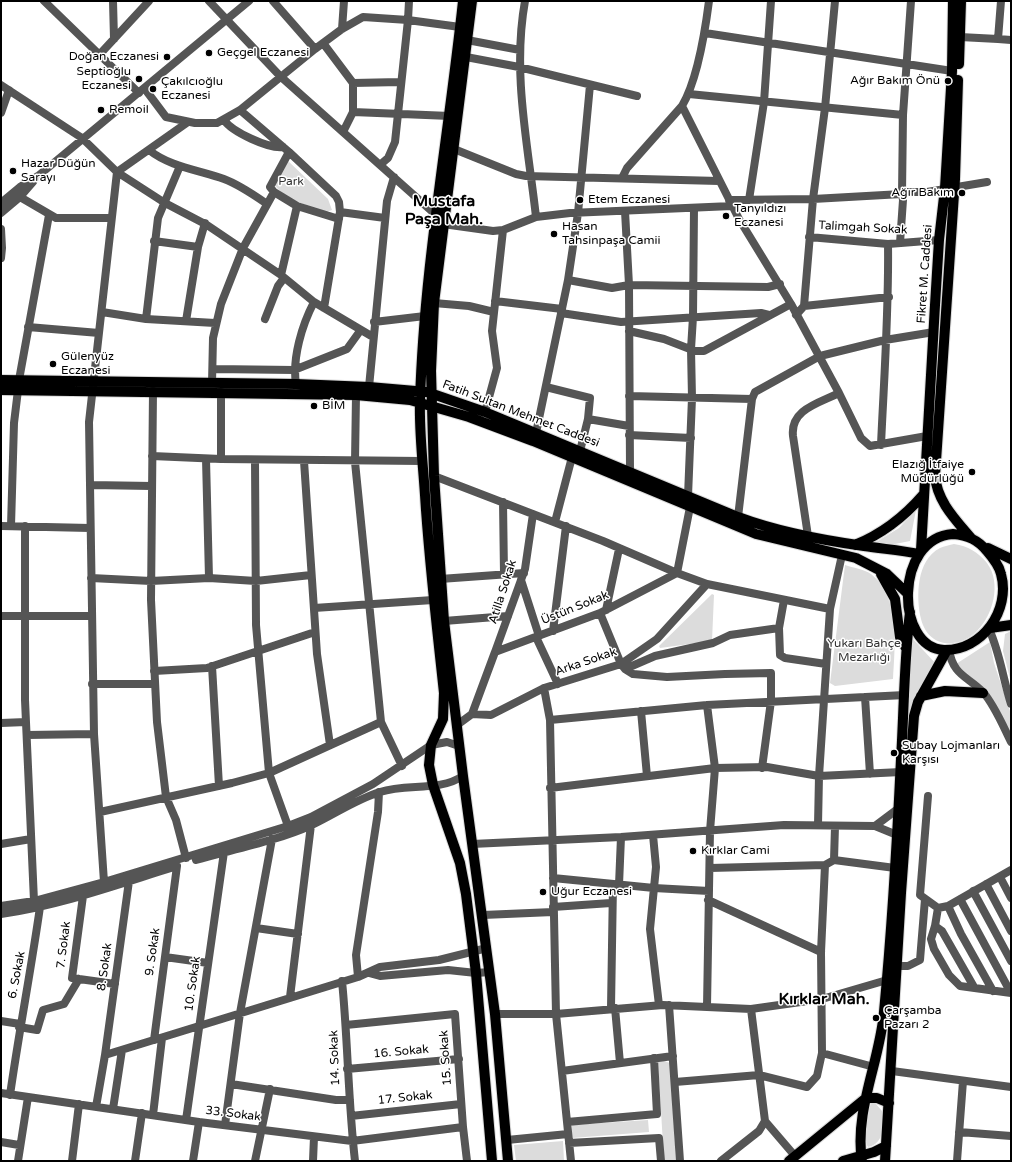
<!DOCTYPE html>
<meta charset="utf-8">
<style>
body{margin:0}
#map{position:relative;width:1012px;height:1162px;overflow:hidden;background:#fff;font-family:"Varela Round",sans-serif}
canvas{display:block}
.frame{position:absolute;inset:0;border:2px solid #000;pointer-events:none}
</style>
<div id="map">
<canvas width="1012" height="1162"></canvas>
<div class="frame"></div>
</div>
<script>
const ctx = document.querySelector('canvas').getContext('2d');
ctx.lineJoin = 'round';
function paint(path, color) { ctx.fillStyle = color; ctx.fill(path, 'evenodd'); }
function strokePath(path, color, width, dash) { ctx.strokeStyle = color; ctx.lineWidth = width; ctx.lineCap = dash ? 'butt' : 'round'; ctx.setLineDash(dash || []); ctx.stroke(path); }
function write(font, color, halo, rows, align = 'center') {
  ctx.font = font + ' "Varela Round",sans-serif'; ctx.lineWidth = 3; ctx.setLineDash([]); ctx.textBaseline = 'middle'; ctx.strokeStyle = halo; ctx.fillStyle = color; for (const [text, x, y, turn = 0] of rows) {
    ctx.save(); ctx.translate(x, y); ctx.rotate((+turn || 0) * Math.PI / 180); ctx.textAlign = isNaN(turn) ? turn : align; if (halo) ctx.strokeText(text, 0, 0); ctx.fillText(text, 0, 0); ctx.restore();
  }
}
paint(new Path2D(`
 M287,160l41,39 4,11 -6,2c-19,-7 -40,-11 -53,-29z
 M916,510l-6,31 -15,3h-22l26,-16z
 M954,544c14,2 24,8 33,19 15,20 6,53 -11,69 -20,18 -48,15 -55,-13 -5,-21 -5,-59 19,-71 4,-2 10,-3 14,-4z
 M845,565c8,3 19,4 26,9 29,22 24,73 22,105l-58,7 -5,-3z
 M712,594l2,1 -2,46 -52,7 -1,-2z
 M1011,631v51l-8,-31 2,-17z
 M912,638l25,27 -19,29 -19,157z
 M990,642l4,21 17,51v21l-29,-48 -26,-23z
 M661,1060l9,3 6,98h-12l-6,-100z
 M872,1103l4,1 6,7c3,13 2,33 -14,36 -5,-9 0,-30 2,-41z
 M648,1120l1,12 -77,6v-13z
 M563,1141l1,20h-48l-2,-16z`), '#dcdcdc');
const major = new Path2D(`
 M463,1c-14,133 -39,265 -43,400 -1,31 3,63 5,94 4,66 12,132 19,198l-1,26 -12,26 -2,20 4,20 27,78 6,31 10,79 16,188
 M472,1l-38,302 -3,68 3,105 10,145 19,155 32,238 13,147
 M959,64l2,-63
 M958,80l-3,99 -20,297c2,25 20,43 36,62
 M1,380l295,4 73,3 58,5 58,20 253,105c40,15 83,23 126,29 19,3 36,4 55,8
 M1,390l355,5 54,5 59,17 64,24 223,93 100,24 31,16 21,20
 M953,534c15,1 25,6 34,17 6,7 12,14 14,23 10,36 -19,77 -57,76 -49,-2 -50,-112 9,-116z
 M855,545c27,-11 49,-28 68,-50
 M988,548l23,11
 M921,550l14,-245 4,-65 6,-52 7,-117 1,-70
 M881,574l14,25 5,38 6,11
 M990,628l21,-3
 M921,696l24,-5 38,2
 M789,1161l77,-63h11l12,5
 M843,1161l31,-9 12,-6
 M862,1161c-8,-50 18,-100 22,-149 8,-84 13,-168 17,-253 3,-49 3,-98 9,-147
 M885,1161l16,-268 13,-177 4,-14 29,-52`);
strokePath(major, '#dbdbdb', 12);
strokePath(new Path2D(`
 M44,1l95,92
 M113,1l1,38
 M209,1l71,75 155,138 8,10 50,7 10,-1 33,-13 34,-4 162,-7
 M273,1l42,48
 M409,1l-1,19 52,7
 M525,1c-13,72 3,144 11,216
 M342,29l2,-28
 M705,33l247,38
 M960,37l38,2 3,-38
 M998,39l13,1
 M467,40l53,10
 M323,43l30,40v29l-9,18
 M100,54l49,-53
 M466,57l53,10 118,29
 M353,83l47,-1
 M1,85l81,53 35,34 48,31 42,22 74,50
 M145,89l21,28 29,6h22l23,-13 75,-61 27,-20 21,-12 45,3 -13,122 -7,16 -7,6
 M689,94l214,21
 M682,106l57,113 52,85 48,89 22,45 9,8 57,-10
 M240,110l49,42 47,44 3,6 1,10
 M353,112l97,4
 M1,113l8,-23
 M224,120c8,12 45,29 59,27
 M454,149l62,25 10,2 193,5
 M149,150c21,17 50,20 75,29 16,6 30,16 43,25
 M289,152l-19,35 4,5 23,14
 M622,178l5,-10 55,-62c16,-27 23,-74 27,-105
 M20,197l36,21h55
 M729,200l84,-1 89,-5 5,-2h20l60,-10
 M749,200l15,-98 7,-101
 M1,203l19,-16 18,-11 211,-175
 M625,211l4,74 1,186
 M1,213l19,-16 13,-15
 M339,219l-42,-13 -16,69 33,27 59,35
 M1,229l1,19 -1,10
 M809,237l79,7 51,-4
 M154,241l44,6
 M900,243l3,-43 -1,-6 1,-79 8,-114
 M568,280l44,8 17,-3 139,2 12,-3
 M495,301l67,8
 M434,303l35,3 25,6
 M804,306l85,-9
 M324,308l16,-96 45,6
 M102,312l44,7 69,4
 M561,313l60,9 140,-9 8,2
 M796,315l8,-9 9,-107 12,-91 10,-107
 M146,319l12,-101 22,-52
 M265,319l13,-33 6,-8
 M186,321l12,-74 7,-24
 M374,322l51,-6
 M28,327l71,6
 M629,331l35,8 31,12h9l87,-47
 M213,369l81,1 53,-21 13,-18
 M19,380l30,-165
 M212,383l1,-45 8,-34 22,-56 31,-56
 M296,384c-4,-26 6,-59 18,-82
 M369,387l18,-186 7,-24
 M546,387l44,11 -2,21 -8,32
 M153,391l-2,209 6,122 9,75 10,23 10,38
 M221,392v67l201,2
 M356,395l-1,67 26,260 21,44
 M629,396l123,3
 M485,412l12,-44 -5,-37 11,-101
 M588,419l41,7
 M536,433l32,-153 10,-67 12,-128
 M629,435l62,3
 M881,445c3,-67 8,-134 7,-201
 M152,456l69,3
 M206,459l3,119
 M255,460l1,165 13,148 19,53
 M304,461l13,193 13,91
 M434,476l169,65 74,32 30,11 123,25
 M90,485l62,1
 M688,496l4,-98 -1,-49 2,-32 1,-109
 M503,502l1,72
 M738,517l14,-118 3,-7 65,-36 65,-16 49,-8
 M555,522l17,-65
 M1,526l89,2
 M11,526l3,-103 4,-33
 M25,526v174l9,201
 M808,536l-15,-100c-3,-27 27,-33 46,-43
 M91,578l60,3 58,-3 47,3 55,-6
 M440,579l84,-6
 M521,580l18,56
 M784,600l-5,28 1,27 5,3 41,6
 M314,608l119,-8
 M606,610l13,-61
 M600,613l21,51 4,5 8,5 34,3 58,-3 46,-1v28l-9,67
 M1,616h91
 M444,621l64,-5
 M989,629c11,24 14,50 22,75
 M553,631l13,-105
 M536,637l22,47
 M949,650c4,25 18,26 34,42 12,14 20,34 28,50
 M495,652l30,-83 8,-55
 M212,666l7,120
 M625,669l30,-13 58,-13 17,-8 49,-7
 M154,671l53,-3 108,-36
 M92,684h63
 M544,688l6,32 6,294 15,147
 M865,697l5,77
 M707,705l8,63 -5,63 -3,176
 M641,711l6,65
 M472,714l19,1 53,-27 77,-24 36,-25 50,-55
 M550,720l157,-15 198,-10
 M1,723l25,-1
 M457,725l15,-11 23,-62 105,-39 77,-40 13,-66
 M27,735l67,-1
 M550,788l165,-20 52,-1 52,9 82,-4
 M928,796l-8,99 18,13 10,-2 63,-36
 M100,812l132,-29 37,-10 112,-51
 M818,825l1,-49 11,-167 12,-54
 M875,826l22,9
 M653,835l3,32 -6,62 9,76
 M1,844l30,-5
 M472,844l149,-7 163,-12 91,1 24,-18
 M196,860c39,-11 80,-19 116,-35 23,-11 45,-26 68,-33 27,-9 59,0 83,-16
 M834,860l61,8
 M710,868l115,-3
 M1000,877l11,21
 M553,878l101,10 55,3
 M104,882l-10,-148 -5,-312 28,-250 71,-50
 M986,884l25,47
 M619,885l2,-48
 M973,891l38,70
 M83,896l-11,82 43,6
 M960,899l51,94
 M708,900l113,52
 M1,906l33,-5 70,-19 184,-56 23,-9 62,-33 58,-39 16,-3 12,4
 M948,906l13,28 32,57
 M553,907l58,-4
 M938,908l-3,18 -4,13 3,10 15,26 11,11 51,7
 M1,914c60,-9 115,-29 173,-47
 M483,915l70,-3
 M935,926l7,5 32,56
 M256,928l42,6
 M165,957l43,6
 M897,966h11l12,-6 5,-61
 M369,973l11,3 68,-6 28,3 14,-1
 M358,977l-2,-22 22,-143 1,-20
 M342,981c6,60 6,120 13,180
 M290,997l21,-172
 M669,1005l11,156
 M611,1008l2,-124
 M615,1008l5,55
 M495,1014h61l107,-9 88,4 71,-10 65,-19
 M1,1021l19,3
 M346,1025l109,-11 8,113 4,34
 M19,1027l18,3 6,-20 21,-6 15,-25
 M154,1040l23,-174
 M822,1053l52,14
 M105,1055l24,-174
 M347,1069l112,-10
 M562,1071l111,-15
 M892,1071l119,16
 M675,1082l84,-7 48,12 10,-11 5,-23 -1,-101 4,-87 9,-5 1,-34
 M231,1084l105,16h14
 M1,1093l198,29 153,19 111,-14
 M10,1095c9,-63 21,-125 30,-188
 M96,1107l9,-52 253,-78 22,-10 59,-7 48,-12
 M113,1109l9,-59
 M153,1115l9,-77
 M351,1116l110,-12
 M186,1120l38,-268
 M765,1121l30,35
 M567,1122l90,-8 -3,-56
 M225,1125l15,-112 32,-174
 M959,1132l52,4
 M507,1140l61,-6
 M1,1142l18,3
 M569,1143l90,-5 2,23
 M18,1161l10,-64
 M72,1161l7,-57
 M135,1161l7,-48
 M193,1161l6,-39
 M255,1161l15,-72
 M313,1161l1,-24
 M721,1161l38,-30 6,-10 -14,-112
 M957,1161l6,-80`), '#555', 8);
strokePath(major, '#000', 10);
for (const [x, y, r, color] of [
 [209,53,4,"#000"],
 [167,57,4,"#000"],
 [139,79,4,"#000"],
 [948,81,4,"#000"],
 [153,89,4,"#000"],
 [101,110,4,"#000"],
 [13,171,4,"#000"],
 [962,193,4,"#000"],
 [580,200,4,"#000"],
 [726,216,4,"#000"],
 [554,234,4,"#000"],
 [53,364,4,"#000"],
 [314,406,4,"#000"],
 [972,472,4,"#000"],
 [894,753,4,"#000"],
 [693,851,4,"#000"],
 [543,892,4,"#000"],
 [876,1018,4,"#000"]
]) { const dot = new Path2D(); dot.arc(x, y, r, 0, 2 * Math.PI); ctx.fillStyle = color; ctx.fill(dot); strokePath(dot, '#fff', 1.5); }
write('12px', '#000', '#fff', [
 ["Geçgel Eczanesi",217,53],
 ["Doğan Eczanesi",159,57,"right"],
 ["Septioğlu",131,72,"right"],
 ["Eczanesi",131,86,"right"],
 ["Ağır Bakım Önü",940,81,"right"],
 ["Çakılcıoğlu",161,82],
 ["Eczanesi",161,96],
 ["Remoil",109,110],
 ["Hazar Düğün",21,164],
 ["Sarayı",21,178],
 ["Ağır Bakım",954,193,"right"],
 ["Etem Eczanesi",588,200],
 ["Tanyıldızı",734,209],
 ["Eczanesi",734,223],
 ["Hasan",562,227],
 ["Tahsinpaşa Camii",562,241],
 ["Gülenyüz",61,357],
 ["Eczanesi",61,371],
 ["BİM",322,406],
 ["Elazığ İtfaiye",964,465,"right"],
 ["Müdürlüğü",964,479,"right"],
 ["Subay Lojmanları",902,746],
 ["Karşısı",902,760],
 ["Kırklar Cami",701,851],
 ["Uğur Eczanesi",551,892],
 ["Çarşamba",884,1011],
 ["Pazarı 2",884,1025]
], 'left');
write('12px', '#333', '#fff', [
 ["Park",291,182],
 ["Yukarı Bahçe",864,644],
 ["Mezarlığı",864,658]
]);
write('12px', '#000', '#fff', [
 ["Talimgah Sokak",863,228,3],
 ["Fikret M. Caddesi",925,274,-86],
 ["Fatih Sultan Mehmet Caddesi",521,414,21],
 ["Atilla Sokak",503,592,-72],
 ["Üstün Sokak",575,608,-22],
 ["Arka Sokak",586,662,-19],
 ["7. Sokak",64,945,-83],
 ["9. Sokak",153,952,-82],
 ["8. Sokak",105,967,-82],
 ["6. Sokak",17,975,-79],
 ["10. Sokak",193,984,-82],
 ["16. Sokak",401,1052,-5],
 ["14. Sokak",335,1058,-92],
 ["15. Sokak",446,1058,-94],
 ["17. Sokak",405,1098,-6],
 ["33. Sokak",233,1114,7]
]);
write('bold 16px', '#000', '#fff', [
 ["Mustafa",444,202],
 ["Paşa Mah.",444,220],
 ["Kırklar Mah.",824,1000]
]);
</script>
